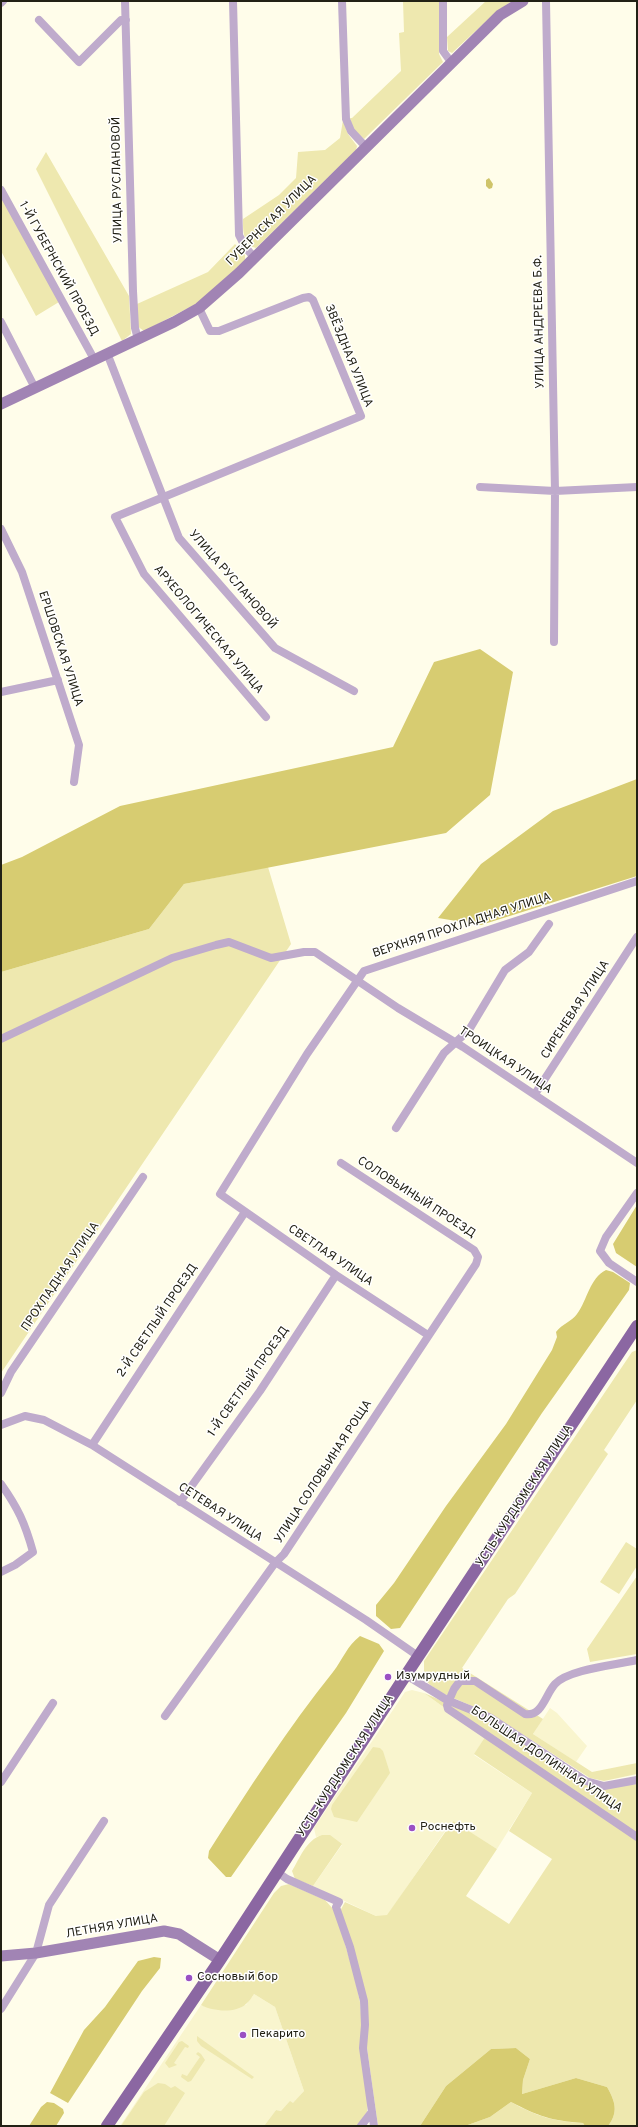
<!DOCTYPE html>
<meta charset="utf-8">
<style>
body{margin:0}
#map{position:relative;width:638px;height:2127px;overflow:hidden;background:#fffdea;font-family:Overpass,sans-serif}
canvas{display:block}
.frame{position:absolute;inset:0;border:2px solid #222115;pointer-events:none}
</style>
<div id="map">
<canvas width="638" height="2127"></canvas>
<div class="frame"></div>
</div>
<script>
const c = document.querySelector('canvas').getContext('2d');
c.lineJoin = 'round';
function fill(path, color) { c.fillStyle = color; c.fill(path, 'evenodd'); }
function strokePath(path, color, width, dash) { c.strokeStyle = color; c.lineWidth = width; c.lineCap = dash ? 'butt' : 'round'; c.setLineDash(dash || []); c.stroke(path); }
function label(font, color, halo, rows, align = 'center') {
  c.font = font + ' Overpass,sans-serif'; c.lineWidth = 3; c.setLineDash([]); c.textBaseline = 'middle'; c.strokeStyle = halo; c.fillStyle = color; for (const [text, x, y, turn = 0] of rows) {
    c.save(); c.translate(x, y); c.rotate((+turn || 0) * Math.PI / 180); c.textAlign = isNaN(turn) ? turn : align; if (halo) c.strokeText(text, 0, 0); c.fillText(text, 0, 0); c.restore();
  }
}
const built = new Path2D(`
 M412 1690 424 1693 485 1737 474 1755 532 1793 497 1849 452 1821 387 1916H376L313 1886 342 1845 322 1835 316 1837 314 1828 405 1692Z
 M550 1708 557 1713 587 1746 576 1762 533 1734Z
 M254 1994 275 2007 304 2091 293 2104 281 2111 276 2110 264 2126H120L201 2005 206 2007 246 2005Z`);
const green = new Path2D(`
 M403 1H439V54L443 62 364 139 353 129 350 118H352L401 71 399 33 404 32Z
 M486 1H512L496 12 452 53 448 51 447 37Z
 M343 120 348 134 357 146 356 150 256 248C243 245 243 231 243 219L279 195 296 178 298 152 325 150 340 138Z
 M46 152 129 296 131 334 122 341 36 169Z
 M1 196 59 302 36 316 1 251Z
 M235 244 245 255V261L196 304 144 331 137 326V304L208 272Z
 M268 867 291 944 1 1373V972L149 929 184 884Z
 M637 1350V1400L604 1450 608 1454 515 1594 508 1599 462 1668 543 1719 533 1734 592 1772 637 1763V1774L604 1781 590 1778 493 1715 444 1694 430 1685 424 1678V1661L632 1352Z
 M626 1542 637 1549V1566L619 1594 600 1582Z
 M637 1576V1654L590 1662 587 1649Z
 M424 1693 491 1722 604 1788 637 1784V2126H608C619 2112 615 2101 607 2087L576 2078 522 2094 523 2080 530 2059 516 2048 491 2049 446 2086 420 2126H378L367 2048V2002L353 1946 340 1911 345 1902 376 1916 387 1915 453 1821 497 1849 466 1896 509 1924 552 1859 509 1831 532 1793 474 1754 485 1737Z
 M373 1747 380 1748 383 1751 390 1773 357 1822 334 1817 331 1809 332 1805Z
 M322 1835H330L342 1844 313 1886 295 1879 292 1871C300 1858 306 1840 322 1835Z
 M289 1884 325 1900 334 1910 338 1920 354 1975 360 2002 368 2102 367 2112 357 2126H264L276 2110 281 2111 290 2101 293 2103 304 2091 275 2007 254 1994C252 1997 249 2002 246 2004 235 2014 212 2011 201 2005L274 1893 281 1886Z
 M197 2036 254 2077 252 2079 201 2046 197 2041Z
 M182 2041 189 2046 188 2048 185 2047 174 2063 177 2065 169 2068 165 2063 179 2042Z
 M198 2052 201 2054 205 2060 191 2081 188 2082 181 2077 182 2074 187 2076 200 2057 196 2054Z
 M158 2083 165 2084 171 2088 175 2086 185 2093 164 2126H121L144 2092Z
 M511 2102C538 2117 553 2121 583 2123L585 2126H465L490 2117Z`);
const forest = new Path2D(`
 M480 649 513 672 490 795 446 833 184 884 149 929 1 972V865L22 857 120 806 393 747 434 662Z
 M637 779V876L481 925 438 918 481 864 553 811Z
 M637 1205V1267L616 1253 613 1244Z
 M606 1270 613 1272 630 1283 629 1290 542 1413 400 1628 391 1629 376 1616V1605L394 1583 446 1506 506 1424 552 1350 557 1337 556 1332C562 1324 572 1321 577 1314 588 1299 589 1279 606 1270Z
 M360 1636 379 1644 384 1651 346 1713 231 1877H226L208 1858 209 1851C248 1790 288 1728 333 1672 343 1659 347 1646 360 1636Z
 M154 1957 161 1958 160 1968 142 1991 68 2103 50 2093 84 2030 105 2007 138 1961Z
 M516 2048 530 2059 523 2080 522 2094 576 2078 607 2087C615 2101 619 2112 608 2126H585L583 2123C552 2121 538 2116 511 2102L490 2117 465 2126H420L446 2086 491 2049Z
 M47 2102 54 2103 63 2109 64 2113 56 2126H29L41 2107Z`);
const water = new Path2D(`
 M489 178 493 184 492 188 489 189 486 186V180Z`);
const street = new Path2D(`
 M125 1 133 291 135 328 138 339
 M233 1 239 235 245 247 254 257
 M342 1 346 119 351 131 365 146
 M443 1V51L451 62
 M546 1 555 491 554 642
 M1 3 3 1
 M39 20 79 62 121 20H126
 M1 190 94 359
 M199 308 210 331H219L303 298 309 297 313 300 361 416 115 517 144 574 266 717
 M1 322 35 388
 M107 353 179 538 275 648 354 691
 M480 487 555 491 637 487
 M1 529 22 572 79 745 74 782
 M1 692 58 680
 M1 1039 172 958 216 945 229 942 271 958 304 952H315L398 1008 463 1047 637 1163
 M535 1094 637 937
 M396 1128 444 1053 469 1030 505 970 529 952 549 924
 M637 1193 606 1237 600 1251 609 1263 637 1282
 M428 1335 336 1275 220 1194 307 1054 364 971 637 881
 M1 1393 11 1372 143 1177
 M1 1425 25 1416 44 1420 92 1445 366 1620 418 1656
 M92 1445 245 1212
 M1 1484C18 1508 25 1523 33 1552L15 1565 1 1572
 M180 1502 260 1391 336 1275
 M637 1660C616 1665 569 1669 555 1684 545 1695 542 1717 525 1714L475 1681H460L454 1689 447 1705 448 1709 637 1837
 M406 1675 447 1700 491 1718 586 1781 604 1786 637 1780
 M165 1716 275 1563 284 1554 476 1264 478 1257 474 1250 341 1163
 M1 1782 53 1703
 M277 1872 287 1879 339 1902 336 1907 350 1947 364 2001 365 2025 363 2048 374 2126
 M1 2009 36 1953 49 1905 104 1821
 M361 2126 371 2113`);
const secondary = new Path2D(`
 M1 404 174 322 199 308 239 273 500 15 523 1
 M1 1956 36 1953 164 1931 179 1934 220 1960`);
const primary = new Path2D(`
 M107 2126 220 1960 398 1687 637 1326`);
const markers = [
 [388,1677,4,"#9a50c3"],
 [412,1828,4,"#9a50c3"],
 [189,1978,4,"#9a50c3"],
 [243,2035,4,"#9a50c3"]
];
const streetNames = [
 ["УЛИЦА РУСЛАНОВОЙ",118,180,-91],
 ["ГУБЕРНСКАЯ УЛИЦА",272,221,-45],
 ["1-Й ГУБЕРНСКИЙ ПРОЕЗД",58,269,61],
 ["УЛИЦА АНДРЕЕВА Б.Ф.",540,322,-91],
 ["ЗВЁЗДНАЯ УЛИЦА",348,356,68],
 ["УЛИЦА РУСЛАНОВОЙ",232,580,49],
 ["АРХЕОЛОГИЧЕСКАЯ УЛИЦА",208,630,50],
 ["ЕРШОВСКАЯ УЛИЦА",60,649,72],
 ["ВЕРХНЯЯ ПРОХЛАДНАЯ УЛИЦА",462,926,-18],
 ["СИРЕНЕВАЯ УЛИЦА",576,1010,-57],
 ["ТРОИЦКАЯ УЛИЦА",505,1061,34],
 ["СОЛОВЬИНЫЙ ПРОЕЗД",416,1198,33],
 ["СВЕТЛАЯ УЛИЦА",330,1256,34],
 ["ПРОХЛАДНАЯ УЛИЦА",61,1277,-56],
 ["2-Й СВЕТЛЫЙ ПРОЕЗД",158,1321,-56],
 ["1-Й СВЕТЛЫЙ ПРОЕЗД",249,1382,-55],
 ["УЛИЦА СОЛОВЬИНАЯ РОЩА",324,1472,-57],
 ["УСТЬ-КУРДЮМСКАЯ УЛИЦА",525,1496,-57],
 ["СЕТЕВАЯ УЛИЦА",220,1513,33],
 ["БОЛЬШАЯ ДОЛИННАЯ УЛИЦА",546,1760,34],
 ["УСТЬ-КУРДЮМСКАЯ УЛИЦА",346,1766,-57],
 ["ЛЕТНЯЯ УЛИЦА",112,1927,-10]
];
const poiNames = [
 ["Изумрудный",396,1677],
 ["Роснефть",420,1828],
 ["Сосновый бор",197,1978],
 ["Пекарито",251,2035]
];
fill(built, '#f9f5ce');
fill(green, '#eee8af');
fill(forest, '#d7cc71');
fill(water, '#cfc469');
strokePath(street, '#bfabcc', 8);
strokePath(secondary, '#a184b4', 11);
strokePath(primary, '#8b67a2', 12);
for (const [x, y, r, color] of markers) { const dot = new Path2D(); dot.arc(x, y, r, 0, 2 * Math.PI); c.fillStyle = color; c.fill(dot); strokePath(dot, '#fff', 1.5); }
label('12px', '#222115', '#fff', streetNames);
label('12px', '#222115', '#fff', poiNames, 'left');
</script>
